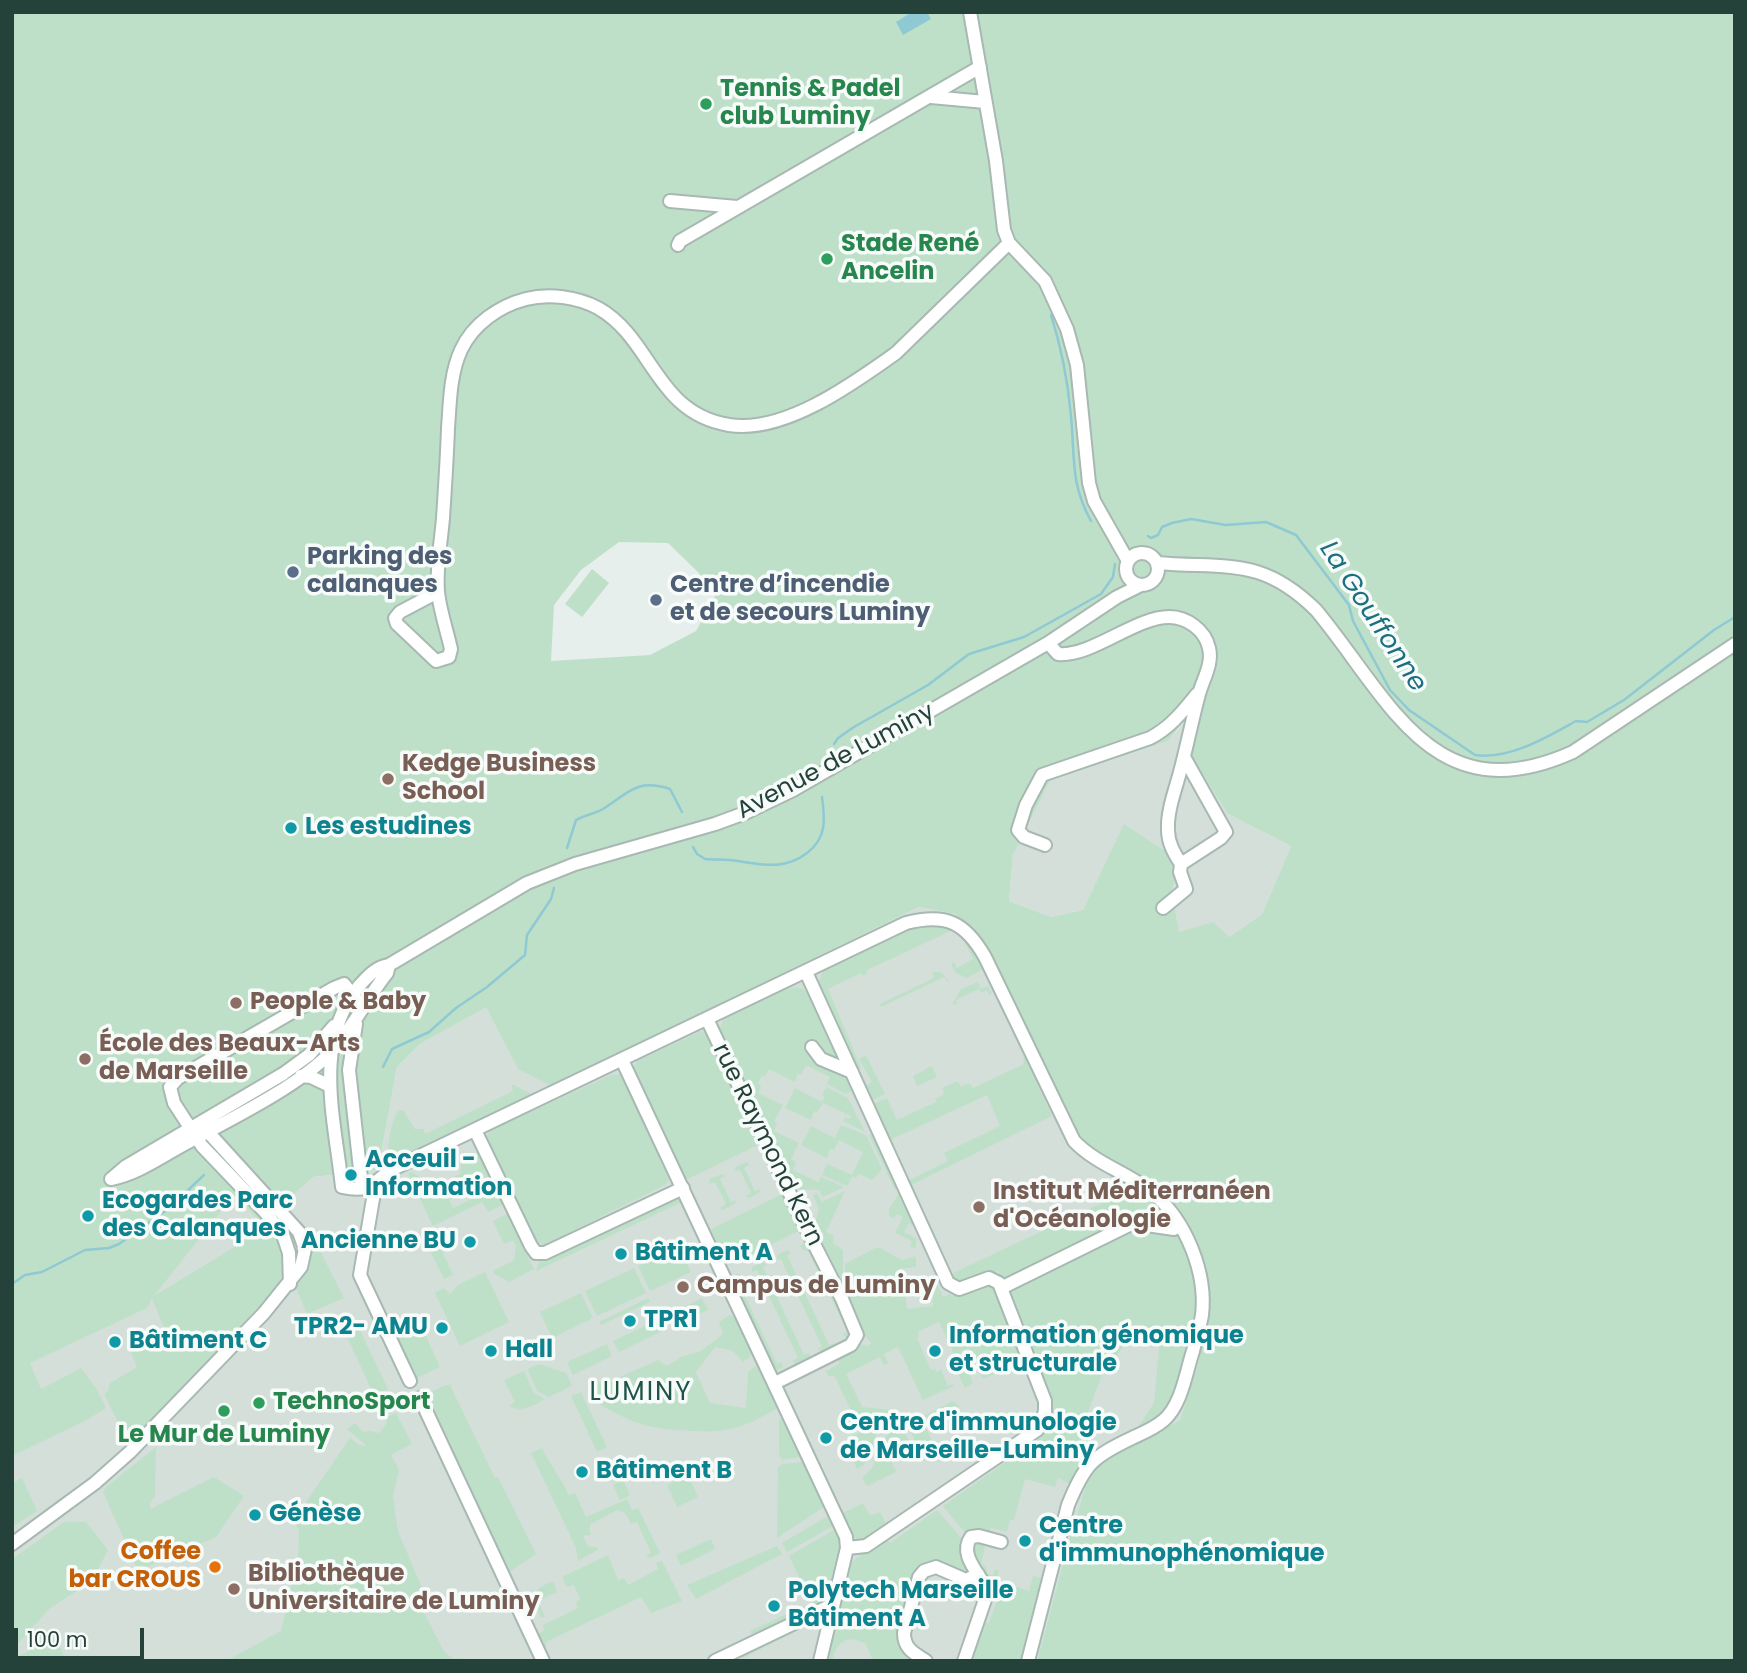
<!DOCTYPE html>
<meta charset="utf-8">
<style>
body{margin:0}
#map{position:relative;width:1747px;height:1673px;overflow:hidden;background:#e6efeb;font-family:Poppins,sans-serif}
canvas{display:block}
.frame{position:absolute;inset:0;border:14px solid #24423a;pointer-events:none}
.scale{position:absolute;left:14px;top:1628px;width:130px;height:32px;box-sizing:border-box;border:4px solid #24423a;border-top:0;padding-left:9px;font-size:21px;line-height:24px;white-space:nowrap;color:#24423a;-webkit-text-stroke:5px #f7fbf9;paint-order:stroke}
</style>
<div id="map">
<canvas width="1747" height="1673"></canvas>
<div class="frame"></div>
<div class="scale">100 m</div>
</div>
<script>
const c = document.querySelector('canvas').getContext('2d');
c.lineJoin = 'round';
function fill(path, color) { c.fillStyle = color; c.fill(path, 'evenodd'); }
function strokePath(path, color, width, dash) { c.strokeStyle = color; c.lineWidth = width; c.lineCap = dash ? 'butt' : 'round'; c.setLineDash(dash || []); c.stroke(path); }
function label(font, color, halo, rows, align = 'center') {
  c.font = font + ' Poppins,sans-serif'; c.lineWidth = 7; c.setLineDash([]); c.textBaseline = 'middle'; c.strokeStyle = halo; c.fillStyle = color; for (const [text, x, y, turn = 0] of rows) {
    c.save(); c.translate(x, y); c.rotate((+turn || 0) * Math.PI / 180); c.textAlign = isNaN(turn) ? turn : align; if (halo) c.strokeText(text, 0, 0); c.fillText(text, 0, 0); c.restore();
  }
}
const built = new Path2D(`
 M1186 720 1228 814 1291 846 1262 914 1229 937 1179 933 1172 890 1183 857 1164 850 1125 825 1083 910 1051 917 1009 901 1013 855 1050 781 1168 741Z
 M919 907 955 914 977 933 1086 1147 1134 1172 1174 1205 1191 1235 1208 1312 1198 1363 1180 1420 1105 1460 1089 1474 1068 1544 1037 1661H12V1370L152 1298 234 1194 262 1224 313 1177 378 1170 397 1067 420 1044 486 1006 518 1068 551 1086Z`);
const green = new Path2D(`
 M12 12H1735V1661H1037L1068 1544 1089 1474 1105 1460 1180 1420 1198 1363 1208 1312 1191 1235 1174 1205 1134 1172 1086 1147 1067 1116 977 933 955 914 919 907 551 1086 518 1069 486 1007 420 1044 397 1067 378 1170 313 1177 265 1221C291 1255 289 1278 260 1310L257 1308 129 1444 104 1394 108 1391 110 1383 137 1367 129 1348 165 1330 152 1299 147 1308 30 1363 41 1389 81 1368 96 1388 106 1408 87 1420 12 1456ZM619 542 668 543 699 573 715 596 696 631 650 655 551 661 554 605 581 570ZM1185 720 1192 757 1228 814 1291 846 1262 914 1229 937 1213 922 1179 932 1172 890 1183 857 1164 850 1124 824 1083 910 1051 917 1009 901 1013 855 1050 781 1168 741ZM234 1195 262 1224 246 1240 154 1296Z
 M592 569 609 583 582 617 565 604Z
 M944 924 965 937 984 969 967 978 956 973 951 965 954 962 957 968 973 959 963 939 953 930 867 970V974L863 976 861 973 828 989 861 1068 857 1070 865 1086 872 1082 859 1059 866 1055 885 1094 869 1102 818 984 823 971 902 930 917 925Z
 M932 972H941L949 981 948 982 944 977 881 1007 880 1004 934 978Z
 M978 982 981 989 988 986 992 993 989 995 987 990 982 993 979 989 956 1000 957 1003 952 1005 961 989Z
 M796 987 803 989 810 995 854 1089 846 1094 827 1084 830 1077 806 1065 801 1075 798 1073 795 1082 769 1069 765 1077 762 1076 758 1083 761 1086 758 1093 783 1105 774 1121 777 1123 774 1131 799 1143 791 1159 796 1162 793 1170 818 1182 821 1177 844 1187 823 1197 819 1190 799 1189 788 1175 720 1029 724 1017 774 993Z
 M702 1031 709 1036 760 1144 688 1179 683 1175 633 1069 637 1061Z
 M1023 1057 1025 1058 1052 1116 909 1186 907 1181 948 1161 944 1153 1000 1126 987 1095 888 1141 871 1105 887 1098 897 1120 936 1102 935 1099 944 1094 942 1088 958 1081 961 1087 969 1083 973 1088 1024 1064Z
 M932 1066 937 1077 917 1086 913 1076Z
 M613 1074 621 1075 669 1180 665 1185 544 1245 536 1241 486 1137 490 1131Z
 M511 1085H514L533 1095 396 1160 392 1158 389 1161C386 1147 391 1123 398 1111L403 1110 415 1129H423L425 1134 513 1091Z
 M826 1087 848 1098 865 1132 843 1121 845 1117 850 1119 851 1116 823 1103 817 1112 814 1111 811 1120 785 1108 795 1088 822 1102 825 1097 822 1095Z
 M841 1125 866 1135 882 1169 872 1180 859 1174 856 1178 853 1176 847 1186 822 1175 827 1164 852 1175 863 1152 839 1140 834 1150 830 1149 827 1158 801 1145 811 1126 835 1138Z
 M875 1132 899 1184 895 1190 869 1135Z
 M463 1151 471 1156 480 1155 503 1205 488 1212 482 1202 433 1226 408 1173 412 1172 434 1187 460 1174ZM461 1181 474 1198 453 1208 444 1189Z
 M747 1162 749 1165 744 1168 755 1191 760 1189 761 1191 750 1198 746 1196 751 1193 740 1170 734 1172 737 1166Z
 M722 1174 725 1176 720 1179 731 1202 736 1200 735 1204 723 1210 720 1208 726 1204 715 1182 709 1184 710 1179Z
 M1136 1187 1157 1202 1170 1216 1194 1268 1199 1304 1194 1327 1173 1400 1165 1413 1146 1425 1138 1427 1154 1403 1159 1349 1157 1330 1137 1331 1125 1343 1115 1359 1105 1366 1089 1410 1086 1423 1089 1440 1098 1448 1080 1464 1070 1484 1058 1478 1055 1487 1025 1479 1014 1520H1010L1007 1532 991 1528 989 1534 967 1535 943 1506 1043 1436 1039 1432 1051 1407 1048 1391 998 1271 958 1283 953 1278V1273Z
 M845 1191 826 1232 834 1236 833 1243 843 1250V1290L813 1227 819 1210 813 1195 817 1193 822 1202Z
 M900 1192 916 1223 912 1225 908 1224 904 1232 916 1238V1248L910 1247 912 1241 895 1233 903 1217 896 1214 894 1219 889 1216V1209Z
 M782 1194 786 1196 801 1230 730 1265 725 1263 711 1229Z
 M674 1197 682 1202 536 1271 539 1262Z
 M507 1214 534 1269 509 1282 495 1274 493 1271 514 1260 516 1246 513 1240 504 1244 493 1221Z
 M306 1228 317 1229 321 1253 344 1298 307 1314 296 1288C308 1267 314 1252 306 1228Z
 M438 1242 453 1275 444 1279 428 1247Z
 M805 1242 808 1243 845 1318 851 1337 847 1339 843 1334 847 1331 808 1251 803 1250 800 1246Z
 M679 1246 691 1272 650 1291 638 1266Z
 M875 1248H880L902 1260 916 1256V1267L899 1269 900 1275H904L907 1309 933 1306 931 1282 936 1281 943 1297 950 1294 952 1296 989 1282 993 1284 1021 1349V1358L1018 1363 983 1379 969 1348 960 1352 973 1383 965 1388 956 1369 960 1367 939 1322 918 1332 919 1337 917 1338 931 1370 935 1369 936 1372 941 1370 948 1386 953 1384 954 1386 923 1400 898 1347 884 1354 888 1363 884 1365 880 1357 846 1374 862 1407 891 1410 878 1431 864 1465 857 1469 844 1441 861 1432 834 1375 829 1377 826 1371 839 1364V1356L855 1349 859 1344 868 1346 871 1343 862 1332 845 1294V1264Z
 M788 1250 791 1253 787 1255 829 1345 835 1343V1346L823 1353 818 1349 822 1347 781 1259 777 1260V1255Z
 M763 1262 767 1265 763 1267 804 1355 809 1353 810 1357 809 1361 798 1366 792 1361 798 1358 757 1270 752 1272V1267Z
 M634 1268 646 1293 597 1316 585 1291Z
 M485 1272 509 1322 460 1346 435 1293 444 1288 450 1294 458 1285Z
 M736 1274H740L742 1278 738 1281 777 1364 782 1362 783 1368 776 1370 733 1281Z
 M581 1293 593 1318 552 1338 540 1312Z
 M648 1298 650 1302 601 1325 599 1322Z
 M702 1298 708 1310 673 1326 668 1315Z
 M730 1315 738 1319 752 1350 750 1357 743 1362 733 1351 715 1347 696 1372 710 1403 746 1408 748 1372 755 1366 763 1370 780 1406C742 1431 722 1434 677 1430 664 1429 648 1427 635 1422 621 1417 608 1409 596 1402L591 1387 593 1380 604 1384 658 1360 667 1366 681 1357 701 1351 723 1334 719 1322Z
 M354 1318 388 1389 374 1395 341 1324Z
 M659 1319 664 1330 619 1352 613 1341Z
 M398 1323 422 1327 440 1367 413 1380 389 1327Z
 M607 1344 612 1356 573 1375 567 1362Z
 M539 1364 566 1373 572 1386 549 1397 537 1391 527 1369Z
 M524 1371 534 1393 545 1399C533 1406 522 1413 509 1406L515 1402 504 1380Z
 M446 1385H450L495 1478 498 1477 536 1554 508 1573 425 1395Z
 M581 1392 607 1447 597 1452 571 1396Z
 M953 1401 959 1406V1413C947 1420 938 1420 925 1426L938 1455 924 1461 910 1430V1423Z
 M396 1413 412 1444 391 1455 399 1470 393 1497 398 1531 424 1593 411 1605 419 1603 445 1653 454 1659 462 1658 464 1661H226L281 1631 298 1557 299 1530 293 1521 350 1438 359 1445 367 1446 347 1429 355 1423 363 1432 370 1431 379 1433 387 1423 385 1418Z
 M787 1418 805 1456 782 1460 779 1454V1419Z
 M901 1426 910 1443 888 1454 896 1472 867 1486 862 1478C884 1463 871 1439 901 1426Z
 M156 1447 155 1496 150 1503V1509L214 1477 244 1496 216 1537 147 1567 146 1580 138 1571 103 1492 106 1487Z
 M542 1448C551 1466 560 1477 569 1495L575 1493 586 1517 627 1499 632 1510 638 1508 660 1553 651 1558 646 1556 651 1553 637 1522 631 1524 626 1514 617 1510 591 1524 589 1529 591 1535 583 1536 588 1546 596 1547 598 1550 578 1561 576 1548 531 1453Z
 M805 1462 827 1505 777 1538 778 1467 782 1464Z
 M688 1475 698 1497 677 1507 667 1485Z
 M22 1478 37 1511 12 1527V1483Z
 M623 1480 630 1495 620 1500 613 1485Z
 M863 1503 870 1516 880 1512 887 1526 861 1541 851 1535 843 1513Z
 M937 1510 964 1541 961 1556 971 1571H957L929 1562 919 1567 899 1633 909 1661H873L866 1644C846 1634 837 1641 832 1661H826L848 1568 855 1559 886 1538 890 1543Z
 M831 1514 836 1522 833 1526 787 1552 782 1543Z
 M64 1522H86L108 1550 92 1581 49 1609 12 1650V1559Z
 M839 1530 841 1548 829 1599 814 1608 789 1556 832 1531Z
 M711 1539 715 1549 681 1566 676 1555Z
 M974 1541 986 1542 981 1565 986 1567 988 1574 993 1575 995 1569 999 1570 997 1580 1029 1591 1033 1576 1043 1578 1023 1661H970L982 1621 989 1623 999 1594 992 1591 972 1555Z
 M777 1546 782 1554 696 1599 687 1585Z
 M608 1555 618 1580 624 1578 628 1585 658 1569 656 1563 662 1561 682 1601 651 1613 641 1597 546 1642V1648L542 1650 535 1635 544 1631 543 1625 578 1608 576 1602 580 1599 574 1585 567 1587 562 1577Z
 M553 1581 557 1592 538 1601 545 1617 541 1618C532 1597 529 1591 553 1581Z
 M808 1604 810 1610 753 1637 750 1631Z
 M815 1619 818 1625 813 1628 810 1624 743 1658 742 1655Z
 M56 1638 66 1661H12V1659Z`);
const water = new Path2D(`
 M912 12H927L931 19 903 35 896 22Z`);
const stream = new Path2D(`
 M1051 315C1061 346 1068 383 1071 416 1075 457 1070 483 1091 521
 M1148 536 1151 538 1158 535 1162 527 1172 523 1191 519 1226 525 1266 522 1296 535 1349 605 1353 621 1390 690 1409 710 1475 755C1509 760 1547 737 1576 721L1587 722 1624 700 1714 630 1735 617
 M834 744 838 738 854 727 928 685 969 654 1024 637 1101 594 1113 577 1115 564
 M693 847 697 854 705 859C716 860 727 859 738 861 764 865 785 870 807 853 827 838 825 819 822 797
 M567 848 576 820C585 815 594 814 603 809 628 793 637 778 670 789L682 812
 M383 1067 392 1049 429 1032 456 1008 487 987 525 955 527 935 551 899 554 888
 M12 1284 25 1275 42 1272 85 1250 109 1248 119 1244 168 1209 204 1175`);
const minor = new Path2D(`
 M970 12 996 161 1004 230 1009 243 1045 281 1067 329 1077 365 1089 483 1094 501 1128 561
 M931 97 985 102
 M670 201 737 207
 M678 245 680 241 980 67
 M1126 569a16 16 0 1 1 32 0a16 16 0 1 1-32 0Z
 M1157 563C1227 569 1261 556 1316 610 1390 699 1433 815 1573 752L1735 644
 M438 592 400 612 395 618 397 624 436 661 449 657 451 649C447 631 440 611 438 592 436 568 441 542 443 518 445 488 447 458 448 428 450 402 450 374 461 350 473 324 499 306 526 299 549 293 577 297 598 308 653 339 655 413 729 425 784 434 854 383 896 353L1009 243
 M1048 643 1058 654C1092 657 1135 617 1169 617 1187 617 1205 630 1209 648 1213 664 1203 679 1199 694 1192 720 1187 746 1180 772 1175 791 1167 811 1168 830 1168 843 1174 853 1181 864
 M1045 845 1024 837 1018 830 1026 805 1042 775 1150 738C1171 727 1183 711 1197 694
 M1163 908 1186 889 1180 872 1181 864 1221 838 1226 832 1184 757
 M806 972 948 1283 959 1289 989 1278 999 1283 1045 1401V1412L1037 1430 866 1546 847 1548
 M707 1019 809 1234 842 1299 857 1335 851 1345 775 1383
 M356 1024 349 1070 362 1187
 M812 1047 821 1059 852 1072
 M622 1060 846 1537 847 1548 820 1661
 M301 1076 311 1077 330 1086
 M475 1130 531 1246 536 1253H545L683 1188
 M111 1179C137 1174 159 1158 183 1145 227 1121 298 1087 331 1052 353 1028 367 998 387 973L389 965
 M111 1179 125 1167 283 1074 309 1055 334 1026
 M374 1193 360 1275 410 1381
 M290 1284 289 1253 283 1235 266 1213 202 1146 174 1103 170 1087 178 1078 334 988 344 984 362 1007
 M1001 1288 1133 1223 1174 1229 1180 1226
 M420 1398 543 1661
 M12 1544 95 1483 130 1452 264 1313 301 1267 305 1249 299 1232 208 1132 191 1128
 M715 1661 832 1605
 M926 1661C914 1653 904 1649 904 1633L919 1577 924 1571 936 1567 966 1580 978 1574
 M964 1661 988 1591C980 1574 958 1555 971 1537L979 1536 1001 1542
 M1028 1661 1068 1505C1085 1464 1092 1457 1132 1438 1143 1433 1155 1428 1164 1420 1182 1404 1186 1372 1193 1351 1196 1339 1200 1327 1202 1315 1207 1273 1186 1221 1154 1194 1129 1173 1097 1165 1074 1141L985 957C965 922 946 913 906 923L397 1167C372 1180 375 1194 342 1187 335 1120 312 1043 359 986 368 976 376 967 389 965L527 883 575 864 715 824 745 813 793 790 1048 643 1117 597 1141 585`);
const markers = [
 [706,104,7,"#2e9e5b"],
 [827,259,7,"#2e9e5b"],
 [293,572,7,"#5c6f8a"],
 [656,600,7,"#5c6f8a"],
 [388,779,7,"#8d6e63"],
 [291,828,7,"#0f9aa8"],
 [236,1003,7,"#8d6e63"],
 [85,1059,7,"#8d6e63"],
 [351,1175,7,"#0f9aa8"],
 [979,1207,7,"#8d6e63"],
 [88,1216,7,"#0f9aa8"],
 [470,1242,7,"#0f9aa8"],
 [621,1254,7,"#0f9aa8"],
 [683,1287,7,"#8d6e63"],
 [630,1321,7,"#0f9aa8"],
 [442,1328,7,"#0f9aa8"],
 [115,1342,7,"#0f9aa8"],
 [491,1351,7,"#0f9aa8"],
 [935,1351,7,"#0f9aa8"],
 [259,1403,7,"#2e9e5b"],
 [224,1411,7,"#2e9e5b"],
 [826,1438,7,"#0f9aa8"],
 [582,1472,7,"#0f9aa8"],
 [255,1515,7,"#0f9aa8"],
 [1025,1541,7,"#0f9aa8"],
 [215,1567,7,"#e8710a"],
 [234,1589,7,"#8d6e63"],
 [774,1606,7,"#0f9aa8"]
];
const leisureNames = [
 ["Tennis & Padel",720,90],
 ["club Luminy",720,118],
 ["Stade René",841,245],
 ["Ancelin",841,273],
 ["TechnoSport",273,1403],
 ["Le Mur de Luminy",224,1436,"center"]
];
const serviceNames = [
 ["Parking des",307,558],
 ["calanques",307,586],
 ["Centre d’incendie",670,586],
 ["et de secours Luminy",670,614]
];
const streetNames = [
 ["Avenue de Luminy",836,762,-28],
 ["rue Raymond Kern",767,1145,64]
];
const educationNames = [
 ["Kedge Business",402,765],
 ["School",402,793],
 ["People & Baby",250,1003],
 ["École des Beaux-Arts",99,1045],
 ["de Marseille",99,1073],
 ["Institut Méditerranéen",993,1193],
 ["d'Océanologie",993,1221],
 ["Campus de Luminy",697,1287],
 ["Bibliothèque",248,1575],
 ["Universitaire de Luminy",248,1603]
];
const cultureNames = [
 ["Les estudines",305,828],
 ["Acceuil -",365,1161],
 ["Information",365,1189],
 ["Ecogardes Parc",102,1202],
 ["des Calanques",102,1230],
 ["Ancienne BU",456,1242,"right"],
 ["Bâtiment A",635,1254],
 ["TPR1",644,1321],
 ["TPR2- AMU",428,1328,"right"],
 ["Information génomique",949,1337],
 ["et structurale",949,1365],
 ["Bâtiment C",129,1342],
 ["Hall",505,1351],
 ["Centre d'immunologie",840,1424],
 ["de Marseille-Luminy",840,1452],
 ["Bâtiment B",596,1472],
 ["Génèse",269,1515],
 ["Centre",1039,1527],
 ["d'immunophénomique",1039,1555],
 ["Polytech Marseille",788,1592],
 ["Bâtiment A",788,1620]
];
const foodNames = [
 ["Coffee",201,1553],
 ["bar CROUS",201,1581]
];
const waterNames = [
 ["La Gouffonne",1372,617,57]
];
const neighbourhoodNames = [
 ["LUMINY",641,1393]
];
fill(built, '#d4dfda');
fill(green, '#bfe0c8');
fill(water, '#8ec9d4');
strokePath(stream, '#8ec9d4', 2.5);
strokePath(minor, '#a8b8b2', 16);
strokePath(minor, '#fff', 12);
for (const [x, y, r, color] of markers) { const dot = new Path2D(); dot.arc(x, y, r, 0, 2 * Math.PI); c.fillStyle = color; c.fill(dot); strokePath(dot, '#f7fbf9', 2.5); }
label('bold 24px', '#27864d', '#f7fbf9', leisureNames, 'left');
label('bold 24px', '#4e5e75', '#f7fbf9', serviceNames, 'left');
label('24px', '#24423a', '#f7fbf9', streetNames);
label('bold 24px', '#785e54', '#f7fbf9', educationNames, 'left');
label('bold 24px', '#0d838f', '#f7fbf9', cultureNames, 'left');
label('bold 24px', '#c56008', '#f7fbf9', foodNames, 'right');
label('italic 26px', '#1c6f80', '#f7fbf9', waterNames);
c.letterSpacing = '2px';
label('26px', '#1f5548', '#f7fbf9', neighbourhoodNames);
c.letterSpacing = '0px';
</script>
